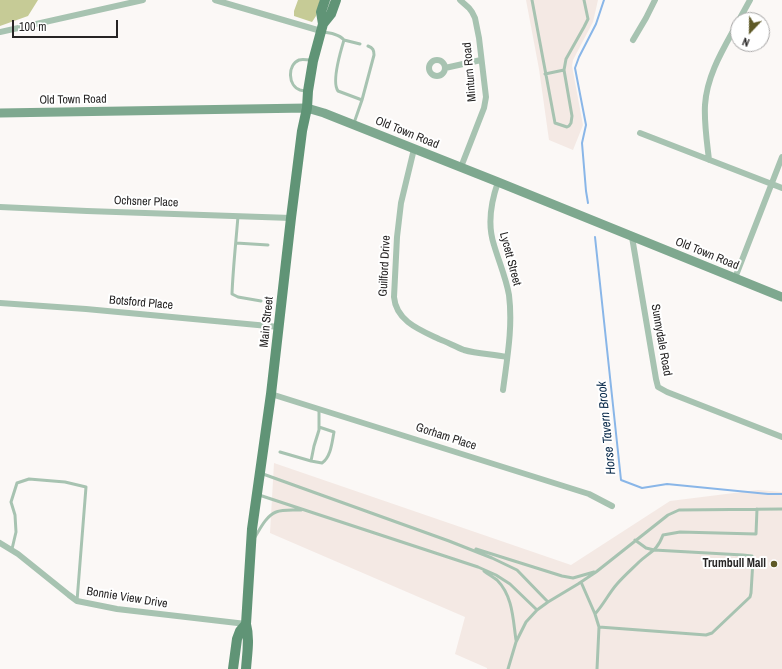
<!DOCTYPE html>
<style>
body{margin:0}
#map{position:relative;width:782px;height:669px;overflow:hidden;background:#fbf8f6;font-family:"Archivo Narrow",sans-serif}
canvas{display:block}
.north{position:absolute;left:730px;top:12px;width:40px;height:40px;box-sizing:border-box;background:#fff;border:1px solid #a8a7a7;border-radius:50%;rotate:202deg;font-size:11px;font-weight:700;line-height:16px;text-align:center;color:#262424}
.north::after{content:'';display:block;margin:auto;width:14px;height:18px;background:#5e5926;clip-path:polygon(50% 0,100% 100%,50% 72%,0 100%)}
.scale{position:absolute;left:12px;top:20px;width:106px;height:18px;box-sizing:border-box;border:2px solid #262424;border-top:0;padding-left:5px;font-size:12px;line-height:14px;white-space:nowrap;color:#262424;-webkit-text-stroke:3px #fff;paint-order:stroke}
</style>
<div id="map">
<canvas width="782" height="669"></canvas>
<div class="north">N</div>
<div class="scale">100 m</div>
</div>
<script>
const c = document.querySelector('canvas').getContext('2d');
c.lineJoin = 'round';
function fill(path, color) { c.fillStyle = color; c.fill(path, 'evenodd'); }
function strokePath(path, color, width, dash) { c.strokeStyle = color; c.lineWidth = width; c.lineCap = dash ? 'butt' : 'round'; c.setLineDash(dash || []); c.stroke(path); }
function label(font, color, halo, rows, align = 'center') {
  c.font = font + ' "Archivo Narrow",sans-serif'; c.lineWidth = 4; c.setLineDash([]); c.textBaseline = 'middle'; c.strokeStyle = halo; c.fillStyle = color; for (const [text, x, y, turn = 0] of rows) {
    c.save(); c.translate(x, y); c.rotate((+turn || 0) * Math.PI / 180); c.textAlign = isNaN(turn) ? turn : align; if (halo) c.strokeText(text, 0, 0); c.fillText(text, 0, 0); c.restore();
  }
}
const built = new Path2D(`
 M526 0H598L593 22 573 60 572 66 583 125 573 150 549 140 539 69Z
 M274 463 571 565 670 501 758 490 782 492V669H487V668L455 654 465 617 270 533Z`);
const green = new Path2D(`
 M0 0H38L28 16 0 26Z
 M298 0H320L316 16 312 22 294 16V11Z`);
const stream = new Path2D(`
 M588 203 586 191 582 143 586 125 575 68 579 57 596 24 604 0
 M595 237 621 480 642 488 667 484 768 494H782`);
const service = new Path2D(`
 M532 0 555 123 567 127 569 126 571 123 572 116 564 70 566 59 584 27 588 19 584 0
 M322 32C330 33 339 34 344 40 341 50 331 82 338 91L362 100 354 123
 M344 40 360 44
 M545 74 564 70
 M306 91C305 91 300 90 300 90 288 86 287 65 299 60 302 59 307 60 312 60
 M362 100 374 55C374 50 373 48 368 46
 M238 216C236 242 233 268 232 294L238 297 261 301
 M236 243 268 245
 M280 452 311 461 322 463C331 457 332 442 334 432L319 427
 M311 461 314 446 319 430V409
 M263 474 449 541 492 558 517 570 548 602
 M259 495 478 567 496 575 510 584 537 610
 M255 537C260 529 266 516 276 512 283 509 293 510 301 510
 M12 549 16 532 15 515 11 502 17 483 29 479 65 482 86 487 77 601
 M476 549 562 576 573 578 594 572
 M484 571C488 574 493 577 497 580 513 596 513 620 516 640
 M581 582 595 614 599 627 597 669
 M595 614C604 604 609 593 617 584 624 576 632 569 639 562 651 551 657 551 663 535L680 532 756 534 757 509
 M599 627 706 635 712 633 750 597 751 593 753 560 752 556 743 555 654 550 646 548 635 540
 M508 669 516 642 526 622 537 610 548 602 578 584 596 572 668 515 679 510 782 509`);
const minor = new Path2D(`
 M215 0 321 31
 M460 0 469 8 472 12 475 18 479 38 486 97 484 108 461 167
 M739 20 750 0
 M0 32 143 0
 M633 40 646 18 655 0
 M429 68a8 8 0 1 1 16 0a8 8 0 1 1-16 0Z
 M445 68 481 60
 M640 133 782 188
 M414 149 401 203 397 237 394 297C396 321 420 330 439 339 447 342 456 347 464 350 478 354 493 354 507 357
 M709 160C707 142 704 123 705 105 707 74 724 48 738 22
 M498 182C491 202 487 224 494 245 499 262 506 278 509 295 513 327 507 359 503 390
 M0 207 87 211 291 218
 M632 237 656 379 658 387 667 392 782 437
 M735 278 782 157
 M0 303 86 309 279 327
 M271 394 589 494 612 506
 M0 543 18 554 69 595 77 601 117 609 246 624`);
const secondary = new Path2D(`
 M0 113 307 108 324 113 498 182 782 297`);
const primary = new Path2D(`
 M323 24 321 12 325 0
 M233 669 237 639 240 631 246 624
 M246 669C247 654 250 639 246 624L252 529 271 394 291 218 302 131 307 108 308 91 313 61 323 24 331 14 336 0`);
const markers = [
 [774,564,4,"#5e5926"]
];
const streetNames = [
 ["Minturn Road",470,72,-95],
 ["Old Town Road",73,100,-1],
 ["Old Town Road",407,133,22],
 ["Ochsner Place",146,202,2],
 ["Old Town Road",707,254,22],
 ["Lycett Street",510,259,75],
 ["Guilford Drive",385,266,-87],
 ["Botsford Place",141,303,5],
 ["Main Street",267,322,-84],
 ["Sunnydale Road",661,340,80],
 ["Gorham Place",446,437,18],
 ["Bonnie View Drive",127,598,9]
];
const poiNames = [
 ["Trumbull Mall",766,564]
];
const waterNames = [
 ["Horse Tavern Brook",607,428,-96]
];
fill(built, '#f4e9e4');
fill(green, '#c6cb96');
strokePath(stream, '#89b6e8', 2);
strokePath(service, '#a7c3b1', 3);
strokePath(minor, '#a7c3b1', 6);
strokePath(secondary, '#7ea88f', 9);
strokePath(primary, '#609476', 10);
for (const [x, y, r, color] of markers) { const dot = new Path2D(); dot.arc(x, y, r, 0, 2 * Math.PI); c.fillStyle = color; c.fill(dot); strokePath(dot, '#fff', 1.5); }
label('12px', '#262424', '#fff', streetNames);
label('bold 12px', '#262424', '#fff', poiNames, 'right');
label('italic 13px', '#0a2b4b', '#fff', waterNames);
</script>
